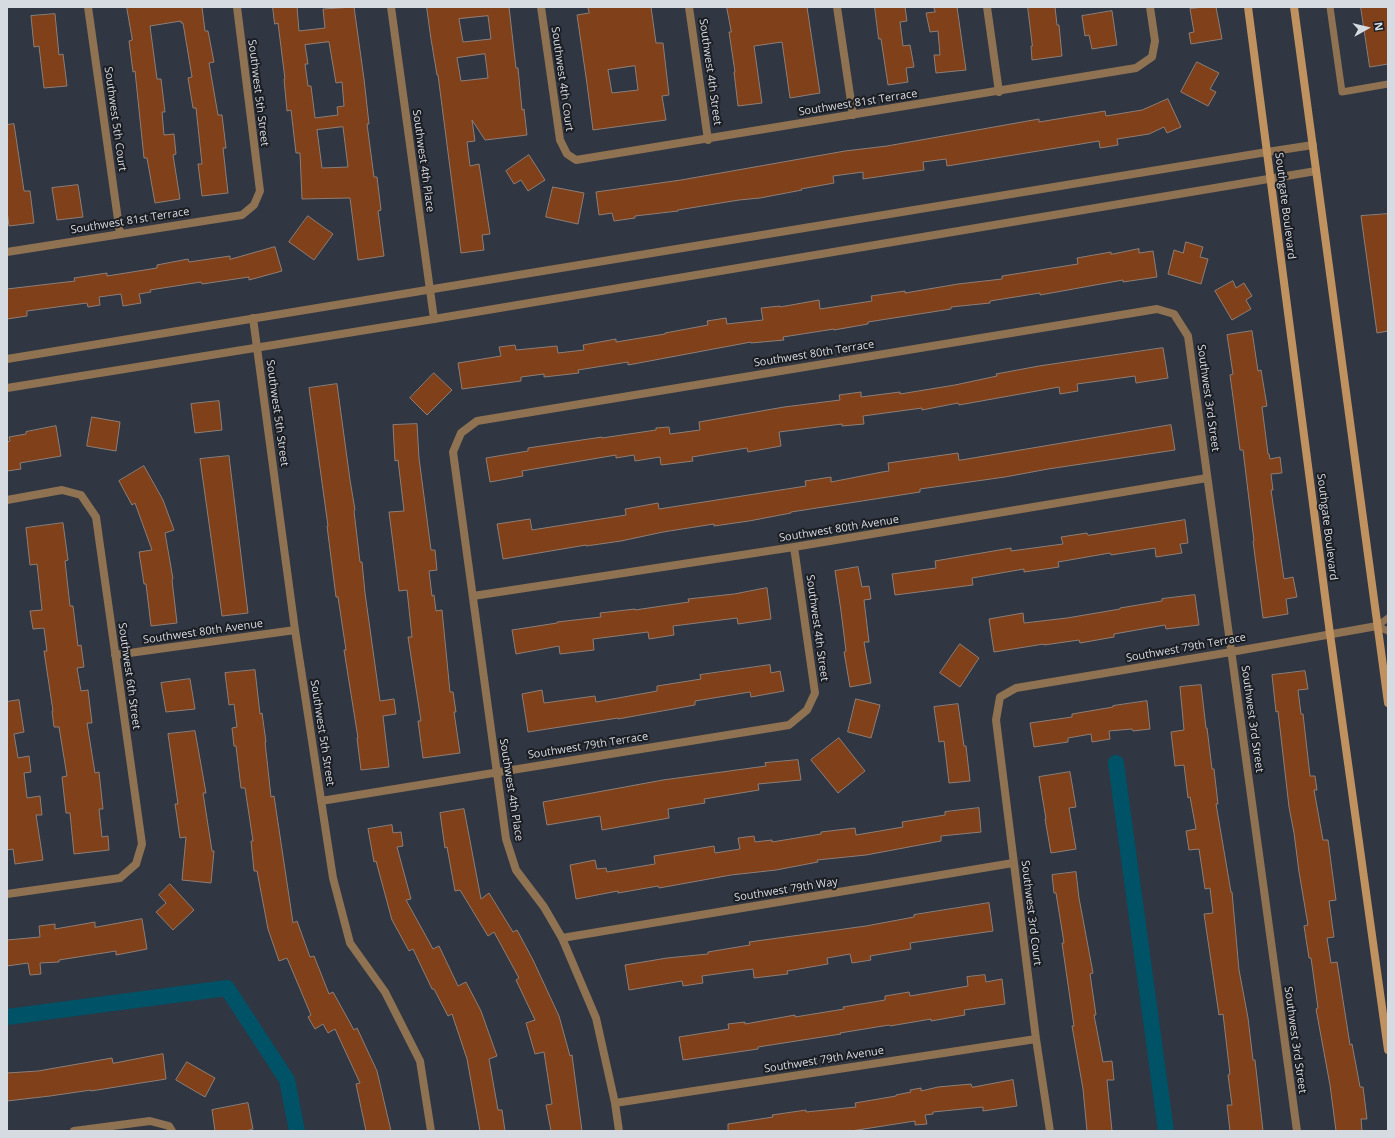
<!DOCTYPE html>
<style>
body{margin:0}
#map{position:relative;width:1395px;height:1138px;overflow:hidden;background:#303642;font-family:"Open Sans",sans-serif}
canvas{display:block}
.frame{position:absolute;inset:0;border:8px solid #d6dae1;pointer-events:none}
.north{position:absolute;left:1347px;top:8px;width:40px;height:40px;-webkit-text-stroke:3px #1b1e23;paint-order:stroke;rotate:82deg;font-size:11px;font-weight:700;line-height:16px;text-align:center;color:#d6dae1}
.north::after{content:'';display:block;margin:auto;width:14px;height:18px;background:#d6dae1;clip-path:polygon(50% 0,100% 100%,50% 72%,0 100%)}
</style>
<div id="map">
<canvas width="1395" height="1138"></canvas>
<div class="frame"></div>
<div class="north">N</div>
</div>
<script>
const c = document.querySelector('canvas').getContext('2d');
c.lineJoin = 'round';
function strokePath(path, color, width, dash) { c.strokeStyle = color; c.lineWidth = width; c.lineCap = dash ? 'butt' : 'round'; c.setLineDash(dash || []); c.stroke(path); }
function fill(path, color) { c.fillStyle = color; c.fill(path, 'evenodd'); }
function label(font, color, halo, rows, align = 'center') {
  c.font = font + ' "Open Sans",sans-serif'; c.lineWidth = 4; c.setLineDash([]); c.textBaseline = 'middle'; c.strokeStyle = halo; c.fillStyle = color; for (const [text, x, y, turn = 0] of rows) {
    c.save(); c.translate(x, y); c.rotate((+turn || 0) * Math.PI / 180); c.textAlign = isNaN(turn) ? turn : align; if (halo) c.strokeText(text, 0, 0); c.fillText(text, 0, 0); c.restore();
  }
}
const canal = new Path2D(`
 M1116 763 1166 1131
 M7 1017 227 988 287 1080 297 1131`);
const building = new Path2D(`
 M127 7H202L205 31H208L214 62 209 63 218 115H222L226 148H223L228 193 202 196 198 164H202L196 108H193L188 78 192 77 183 23H181V21L150 26 157 79H161L165 112H162L164 135 174 134 176 154 173 155 180 199 155 203 147 158H144L135 71 133 72 129 41 132 40Z
 M273 7H297L299 31 325 28 323 9 354 7 364 79 369 124H367L374 177H377L381 210 378 211 384 256 358 260 350 198 302 199 300 153H296L291 110 287 111 284 79H285L278 23 275 24ZM329 42 336 83 342 82 344 106 337 107 338 115 315 118 311 86H308L305 64H308L305 45ZM343 127 348 167 322 168 317 130Z
 M427 7H509L516 68H518L522 110 524 109 527 135 485 140 472 120 475 141 467 142 470 166 479 164 490 234 482 235 484 250 461 253 438 75H437L431 39ZM488 16 491 39 463 42 459 19ZM485 54 488 78 461 81 457 58Z
 M588 7H651L656 43H663L669 95 662 96 666 120 593 130 587 84 577 15 589 13ZM635 66 638 90 612 93 608 70Z
 M727 7H807L820 93 790 98 782 42 754 46 762 103 738 106 734 72H735L729 32H731Z
 M875 7H905L907 21 900 22 903 46 910 45 914 67 906 68 908 82 888 85 881 39H879Z
 M934 7H957L966 70 936 73 934 55H940L938 31 930 32 926 13 935 12Z
 M1028 7H1055L1057 25H1059L1062 56 1032 60 1031 46H1032Z
 M1205 7H1216L1222 39 1191 44 1189 33 1194 32 1190 9Z
 M1361 7H1388V64L1370 67Z
 M1112 11 1117 45 1092 49 1089 35 1085 36 1082 16Z
 M55 14 59 55 63 54 67 86 44 88 39 46 34 47 31 16Z
 M1197 62 1219 73 1210 89 1216 92 1208 106 1181 92Z
 M1168 99 1181 127 1167 133 1164 127 1149 134 1117 139 1118 145 1100 148 1099 141 947 166 946 159 923 162 924 170 863 179V172L833 176 834 183 801 189 802 190 760 198 739 200 678 210V211L635 216V218L614 221 612 213 599 215 596 192 681 180 845 151 887 146 1039 119V122L1105 111 1106 116 1142 110Z
 M14 124 24 191H30L34 223 9 226 7 211V125Z
 M529 155 545 180 528 191 521 180 514 184 506 171Z
 M78 185 83 217 57 220 52 188Z
 M553 187 584 193 578 224 546 217Z
 M1388 214V331L1377 333 1361 216Z
 M308 216 333 234 314 260 289 242Z
 M1186 242 1203 247 1200 257 1208 259 1201 284 1168 274 1174 250 1183 253Z
 M275 247 282 271 249 280V277L202 284 201 282 150 290 151 292 139 294 141 303 123 306 121 294 99 297 100 305 88 307 87 303 27 311V316L7 319V289L75 281 74 278 107 273V276L157 268V265L188 259 189 262 230 256V259Z
 M1139 249V253L1153 251 1157 277 1123 282V280L1040 295V293L990 301V303L951 307V309L868 322V324L834 330V329L783 337 784 340 751 343V342L628 365V362L578 370 579 373 544 377V374L521 377V381L462 389 458 363 501 356 499 347 515 345 516 350 557 346 558 353 584 350 583 345 616 339V342L665 334V333L708 325 707 321 726 318 727 324 763 320 761 308 780 306V307L819 300 820 309 872 301 871 296 905 291V293L958 284 1002 279V276L1078 264 1077 258 1111 252V254Z
 M1233 281 1236 288 1244 283 1252 296 1246 300 1251 309 1232 320 1215 291Z
 M1252 331 1258 371 1261 370 1267 406 1262 407 1268 454H1269L1270 459 1280 457 1282 473 1271 474 1273 490H1271L1284 579 1293 577 1297 597 1286 599 1288 614 1263 618 1253 541H1254L1243 450H1240L1230 375 1233 374 1227 335Z
 M1163 348 1168 378 1136 383 1135 376 1077 384 1078 391 1060 394 1059 387 959 405 958 403 922 410V408L863 416 864 424 842 426V424L779 432 781 446 748 452 747 448 692 457 693 461 661 465 660 457 635 461 634 455 616 458V455L522 471 523 476 490 482 486 458 528 451V448L602 437V438L656 430V428L669 427 670 434 700 430 699 422 784 407 840 400 839 395 861 392V397L900 392V394L955 385 997 376 996 374 1039 366Z
 M434 373 452 390 427 415 410 398Z
 M337 384 350 480 355 510 354 511 360 562H362L365 593 380 701 394 699 396 714 383 716 389 767 361 770 357 738H358L344 650H346L338 597H336L327 526H328L309 388Z
 M219 401 222 430 195 433 191 404Z
 M92 417 120 422 116 451 87 446Z
 M417 424 419 458 431 550H435L437 570 429 571 432 596 434 595 436 611 442 610 450 692H453L456 712H454L460 753 423 758 418 721H421L408 637H412L407 590 399 591 389 512 404 511 398 460 395 461 393 425Z
 M1171 425 1175 450 1048 469 1005 477 920 489V492L791 512V513L749 521 714 526V524L663 532 621 541 586 546V545L503 559 497 524 530 519 532 530 626 515 625 509 658 503 659 509 806 486 805 481 831 477V482L882 472 889 471 888 463 958 453 959 460Z
 M56 426 61 456 20 463 21 469 7 471V442L10 441 9 437 26 434V432Z
 M229 456 248 613 222 616 200 459Z
 M144 466 163 500 174 530 165 533 173 579 172 580 177 623 151 626 146 584H144L139 552 152 550 135 503 132 505 119 481Z
 M1185 520 1188 543 1180 544 1182 553 1156 557 1155 548 1111 555 1110 553 1058 562 1059 567 1024 572V569L972 578 973 585 895 595 892 574 936 568 935 561 1011 548V551L1063 544 1061 537 1087 533 1088 535Z
 M63 523 68 560 65 561 70 606H73L78 646 81 645 84 667 77 668 81 691 88 690 92 723H87L95 773 99 772 103 809H99L102 837 108 836 109 850 74 854 70 813H66L62 777 67 776 59 727H54L52 711H53L44 651H47L44 628 33 629 30 611 42 610 37 564 30 565 26 528Z
 M858 567 862 587 869 586 871 599 864 600 869 642H864L871 683 850 687 844 652 846 651 841 611 835 571Z
 M767 588 771 619 738 624 737 618 673 626 674 635 649 639 648 632 593 639 594 650 560 654 559 646 516 654 512 630 557 623V622L601 617 600 613 635 609V610L689 602 688 599 734 594Z
 M1195 595 1199 625 1166 629 1165 625 1114 634V637L1080 643 1079 640 1044 645V644L994 652 989 619 1023 613 1024 623 1067 618 1120 609V608L1162 601V599Z
 M960 644 979 658 960 687 940 673Z
 M770 665 771 673 780 671 784 691 751 697 750 692 695 701V705L618 719V718L528 732 522 694 542 690 544 703 595 696 596 702 657 691V686L701 679 700 675Z
 M255 670 260 714 262 713 266 742H265L271 797 274 796 293 923 297 921 310 957 314 956 329 994 333 992 354 1030 357 1028 377 1071 391 1131H366L356 1084 360 1083 335 1029 328 1033 323 1024 315 1029 308 1017 311 1015 287 958 279 961 268 929 257 871H254L251 841H253L245 788H241L236 746H234L232 728 237 727 234 704 229 705 225 673Z
 M1305 671 1308 689 1298 690 1301 714H1303L1310 776H1315L1317 790H1314L1323 840H1328L1336 900 1329 901 1334 937 1327 938 1331 963 1337 962 1350 1045 1352 1044 1360 1087H1363L1367 1119H1361L1362 1131H1336L1330 1085 1316 1009 1318 1008 1311 958H1309L1304 926 1308 925 1299 872 1294 833 1289 807 1278 711 1276 712 1272 675Z
 M190 679 195 709 166 712 161 683Z
 M1201 685 1206 728H1207L1212 769H1214L1218 804H1216L1231 892H1232L1239 970 1248 1018 1253 1060H1255L1263 1131H1230L1227 1105H1232L1228 1075 1230 1074 1223 1014 1219 1015 1204 914 1213 913 1210 888 1205 889 1199 849 1189 850 1186 831 1196 829 1190 797 1188 798 1184 765 1175 766 1171 732 1184 730 1180 687Z
 M856 699 880 705 871 738 848 732Z
 M19 700 24 732 14 734 18 758 29 756 31 772 24 773 27 798 40 796 42 815H36L43 860 15 864 13 849 7 850V702Z
 M1147 701 1150 729 1133 731 1132 729 1109 731 1110 739 1092 742 1091 734 1068 738V742L1034 747 1030 723 1072 717V714L1113 707V706Z
 M958 704 964 746H966L970 781 949 783 944 741 939 742 934 707Z
 M195 731 206 793H203L212 851H214L211 883 182 880 186 837 180 838 175 804H178L168 734Z
 M839 738 865 771 838 793 811 760Z
 M798 760 801 780 758 784 759 790 704 799 705 803 668 809 669 818 602 830 600 816 547 825 543 802 663 780 766 766 765 763Z
 M1070 772 1076 807 1069 808 1076 849 1051 853 1045 819H1046L1039 777Z
 M979 808 981 832 941 836V841L866 855 817 860 818 862 776 870 731 875 659 888 658 886 618 893V891L576 899 570 865 595 860 597 869 606 868 607 872 655 864 654 856 714 846 715 853 740 849 738 838 754 836 755 842 772 840V842L821 834V832L855 828 856 835 903 827 902 822 945 815V812Z
 M464 809 481 899 489 893 513 932 517 930 533 960 559 1016 570 1056 572 1055 582 1131H551L546 1105 552 1104 544 1052 535 1054 526 1023 535 1020 516 980 519 978 494 932 488 936 460 890 455 891 447 847 445 848 440 813Z
 M392 825 393 833 401 832 403 846 397 847 411 899 406 900 433 949 439 946 458 986 466 982 481 1011 497 1056 489 1059 498 1110H502L505 1131H480L467 1059 452 1014 448 1016 434 989H432L413 949 409 951 392 920 376 861 374 862 368 829Z
 M1076 872 1079 898 1093 973 1090 974 1096 1015H1094L1103 1062 1112 1061 1114 1080H1107L1112 1131H1087L1083 1089 1072 1026H1074L1062 943H1064L1056 893H1054L1052 875Z
 M170 884 194 910 173 930 156 912 166 903 159 895Z
 M989 903 993 931 910 943 911 949 870 956 871 960 852 963 850 954 827 958 828 964 787 971 788 974 754 978 753 969 702 976 703 983 683 986 682 981 629 990 625 965 667 958 708 954V952L750 945 749 942 866 926 914 917V915Z
 M142 919 147 949 116 955V951L59 960V962L40 963 41 974 30 975 28 963 7 966V940L40 937 39 926 55 924V929L95 922V927Z
 M985 975 986 982 1002 979 1005 1004 964 1010 965 1015 931 1021V1019L890 1026 889 1025 840 1033 841 1034 758 1047V1049L683 1060 679 1037 729 1029 728 1024 745 1022V1024L795 1015V1017L844 1009 843 1007 885 1000V996L909 992 910 996 968 986 967 977Z
 M163 1054 166 1079 91 1091V1090L50 1096 7 1101V1073L38 1071 112 1058 113 1063Z
 M187 1062 215 1078 205 1097 176 1080Z
 M1013 1080 1017 1106 983 1111V1107L933 1112V1114L925 1115 927 1124 915 1125V1121L851 1131H728V1124L773 1117 772 1115 806 1110V1112L856 1107 855 1103 896 1096V1095L911 1092 910 1090 921 1088V1091L938 1087 971 1084 972 1087Z
 M248 1103 253 1129 246 1131H215L212 1110Z`);
const service = new Path2D(`
 M1330 7 1342 92 1388 84
 M1377 626 1388 618
 M1377 626 1388 631`);
const minor = new Path2D(`
 M88 7 120 234
 M391 7 434 319
 M541 7 560 140 567 154 576 160 1136 68 1152 57 1155 41 1150 7
 M689 7 708 140
 M837 7 853 115
 M987 7 999 92
 M7 252 242 215 254 205 260 191 237 7
 M253 318 295 630 333 878 350 943 385 992 420 1061 431 1131
 M7 500 62 490 81 495 96 517 142 844 136 864 120 878 7 894
 M473 596 794 547 1207 478
 M115 655 295 630
 M321 801 789 725 807 710 815 693 794 547
 M562 938 1013 863
 M615 1103 1036 1039
 M74 1131 150 1121 169 1126 172 1131
 M619 1131 615 1103 596 1018 562 938 544 907 516 870 506 839 453 452 461 433 477 421 1157 309 1174 314 1188 336 1297 1131
 M1050 1131 1036 1039 996 720 1000 697 1016 688 1231 652 1377 626`);
const tertiary = new Path2D(`
 M7 359 1267 152 1313 145
 M7 388 434 319 1316 171`);
const secondary = new Path2D(`
 M1248 7 1330 634 1388 1050
 M1294 7 1388 703`);
const streetNames = [
 ["Southwest 4th Street",710,72,82],
 ["Southwest 4th Court",562,79,82],
 ["Southwest 5th Street",258,93,83],
 ["Southwest 81st Terrace",858,103,-9],
 ["Southwest 5th Court",115,119,82],
 ["Southwest 4th Place",423,161,82],
 ["Southgate Boulevard",1285,206,83],
 ["Southwest 81st Terrace",130,221,-9],
 ["Southwest 80th Terrace",814,354,-9],
 ["Southwest 3rd Street",1208,398,82],
 ["Southwest 5th Street",277,413,82],
 ["Southgate Boulevard",1327,527,83],
 ["Southwest 80th Avenue",839,529,-9],
 ["Southwest 4th Street",817,628,82],
 ["Southwest 80th Avenue",203,632,-8],
 ["Southwest 79th Terrace",1186,648,-10],
 ["Southwest 6th Street",129,676,82],
 ["Southwest 3rd Street",1252,719,82],
 ["Southwest 5th Street",322,733,81],
 ["Southwest 79th Terrace",588,746,-9],
 ["Southwest 4th Place",511,790,81],
 ["Southwest 79th Way",786,890,-9],
 ["Southwest 3rd Court",1031,913,83],
 ["Southwest 3rd Street",1295,1040,82],
 ["Southwest 79th Avenue",824,1060,-9]
];
strokePath(canal, '#005267', 16);
fill(building, '#7f401a');
strokePath(building, '#8d7e76', 1);
strokePath(service, '#8e7252', 7);
strokePath(minor, '#8e7252', 8);
strokePath(tertiary, '#8e7252', 8);
strokePath(secondary, '#bf9260', 8);
label('11px', '#d6dae1', '#1b1e23', streetNames);
</script>
